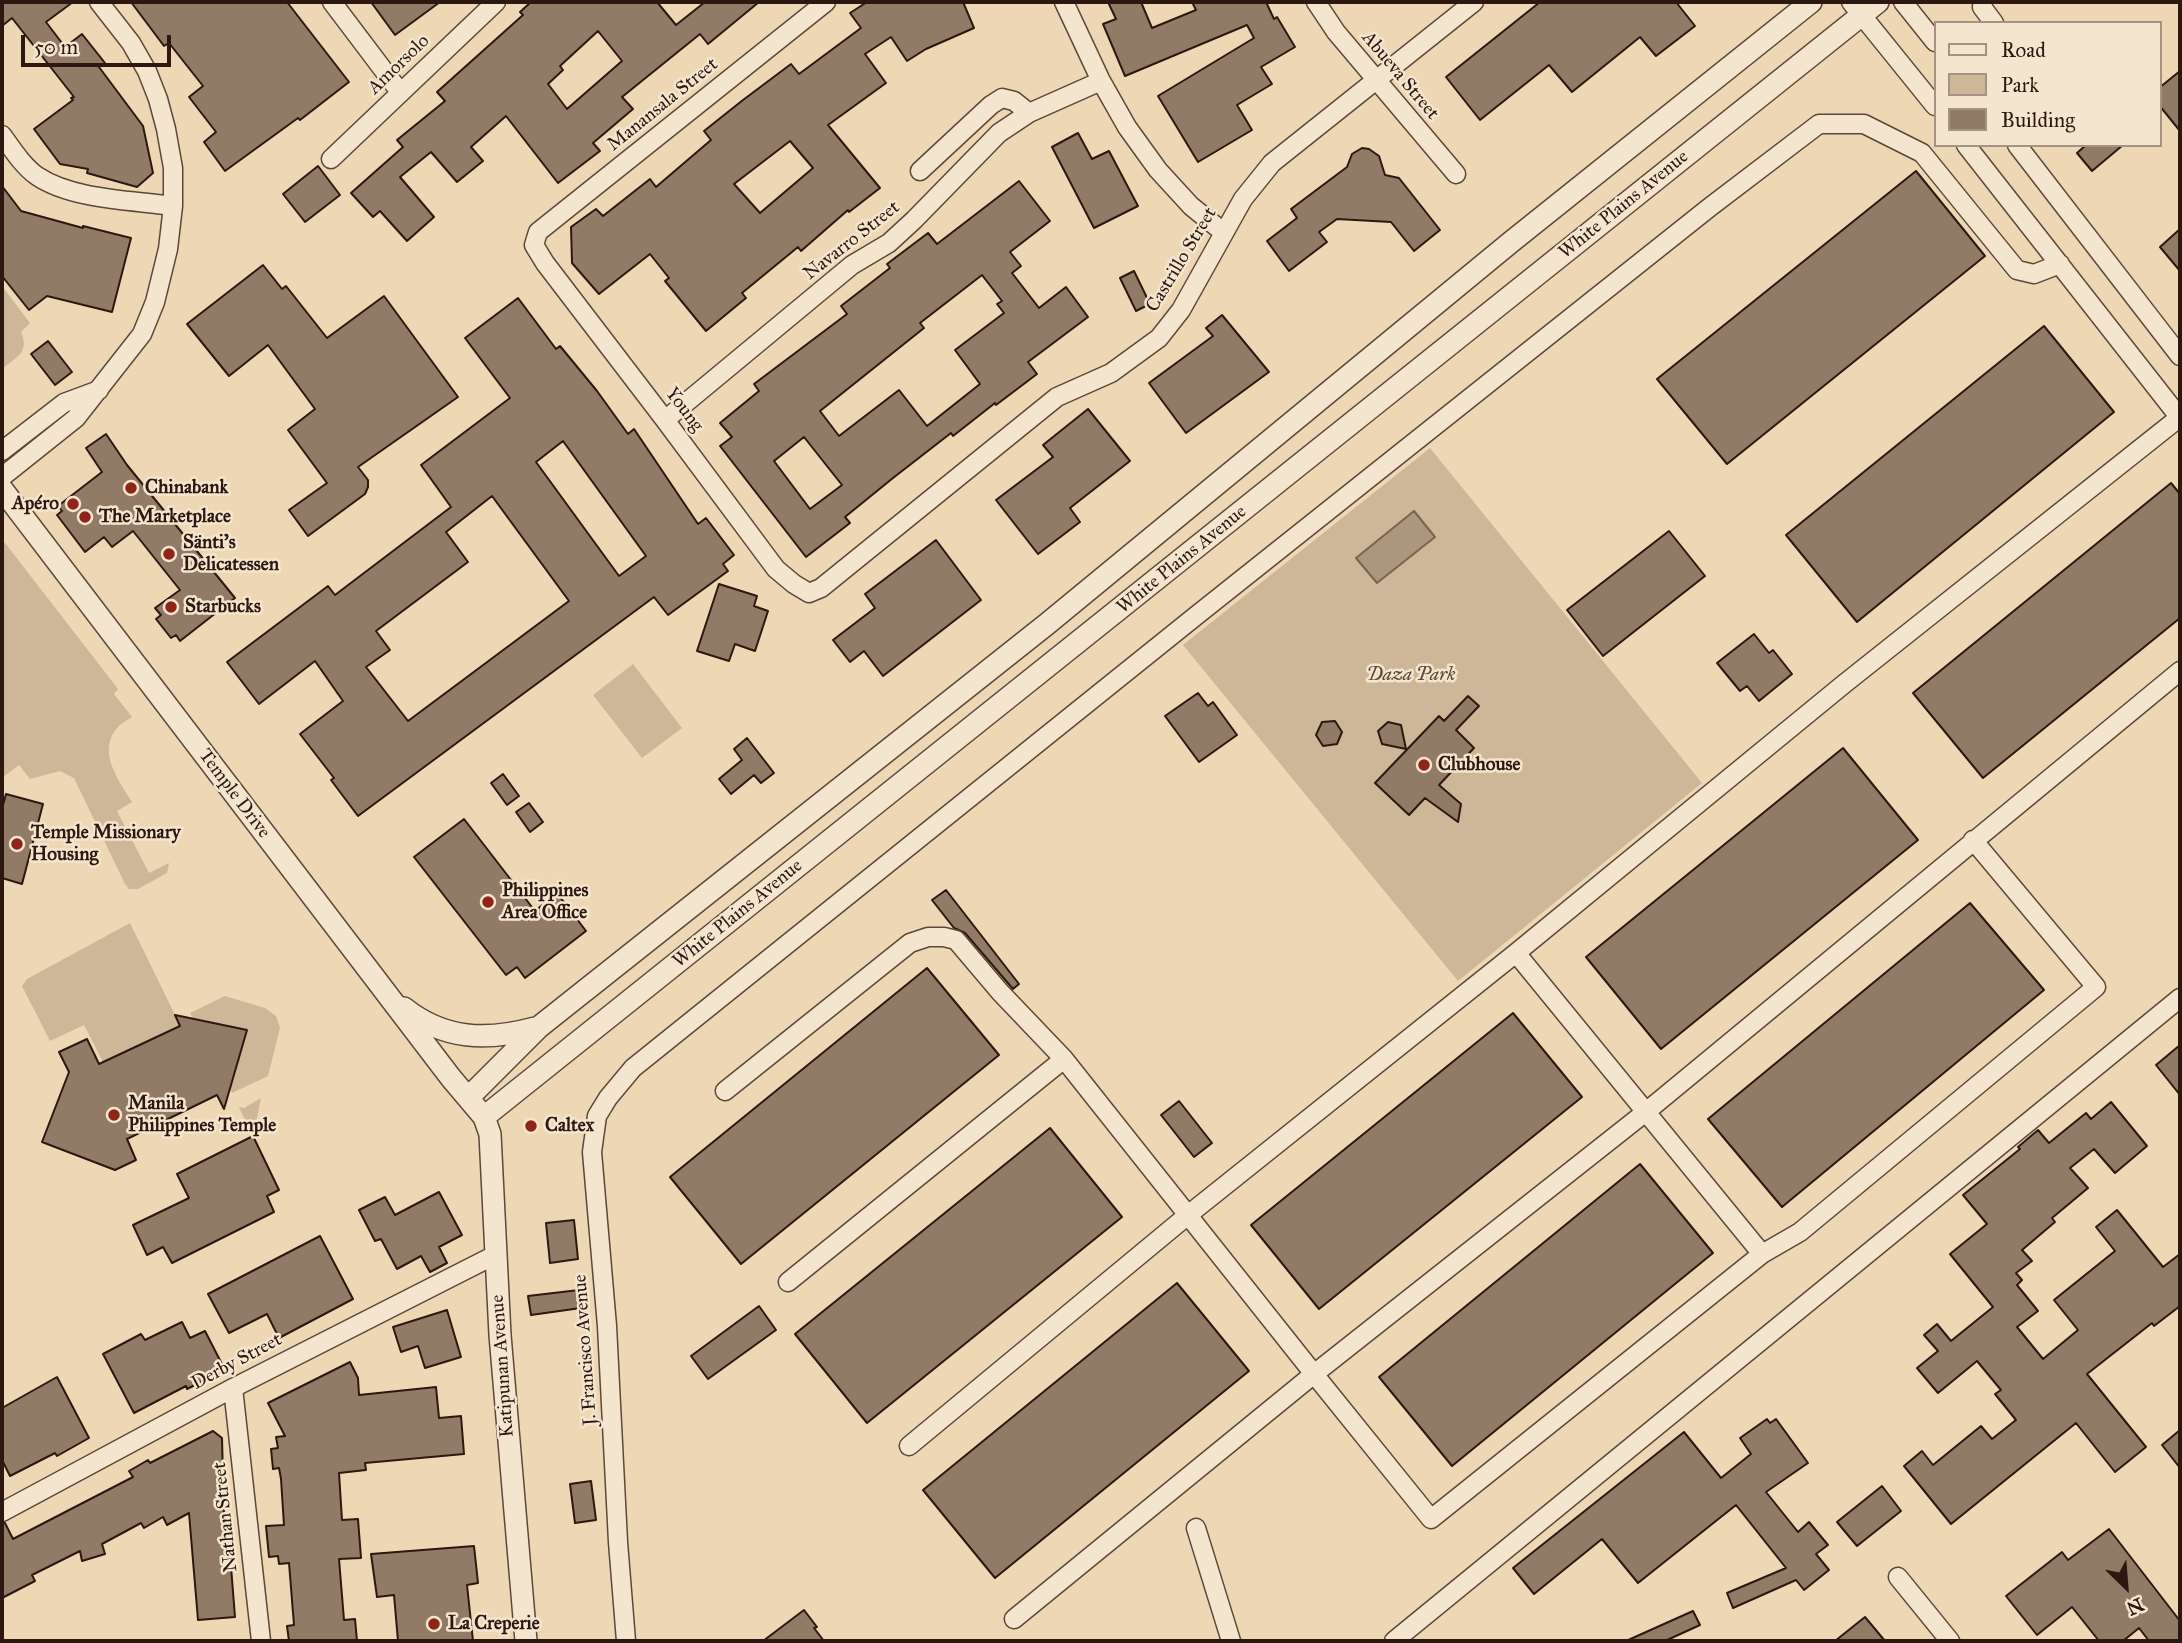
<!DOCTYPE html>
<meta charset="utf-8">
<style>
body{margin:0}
#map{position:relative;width:2182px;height:1643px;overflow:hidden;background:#eed7b4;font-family:"IM FELL Great Primer",serif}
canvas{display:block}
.frame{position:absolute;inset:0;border:4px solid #2c1811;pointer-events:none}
.legend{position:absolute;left:1934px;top:21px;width:228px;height:126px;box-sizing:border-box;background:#f4e5ce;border:2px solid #a49382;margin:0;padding:9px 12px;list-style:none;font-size:21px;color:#2c1811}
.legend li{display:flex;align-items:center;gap:14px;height:35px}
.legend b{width:35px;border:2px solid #a49382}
.north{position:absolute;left:2091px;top:1552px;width:70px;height:70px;-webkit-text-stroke:5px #f4e5ce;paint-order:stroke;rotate:155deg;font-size:19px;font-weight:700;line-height:28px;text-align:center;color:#2c1811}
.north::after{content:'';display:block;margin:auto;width:24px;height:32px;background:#2c1811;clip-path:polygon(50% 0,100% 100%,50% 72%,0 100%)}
.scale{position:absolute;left:21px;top:35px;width:150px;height:32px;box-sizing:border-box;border:4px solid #2c1811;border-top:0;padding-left:9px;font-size:21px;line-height:24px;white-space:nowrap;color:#2c1811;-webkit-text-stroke:5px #f4e5ce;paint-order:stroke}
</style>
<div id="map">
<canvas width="2182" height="1643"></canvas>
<div class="frame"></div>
<ul class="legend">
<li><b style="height:9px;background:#f4e5ce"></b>Road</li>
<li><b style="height:19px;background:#cdb798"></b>Park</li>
<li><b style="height:19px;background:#917b66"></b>Building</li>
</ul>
<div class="north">N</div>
<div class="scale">50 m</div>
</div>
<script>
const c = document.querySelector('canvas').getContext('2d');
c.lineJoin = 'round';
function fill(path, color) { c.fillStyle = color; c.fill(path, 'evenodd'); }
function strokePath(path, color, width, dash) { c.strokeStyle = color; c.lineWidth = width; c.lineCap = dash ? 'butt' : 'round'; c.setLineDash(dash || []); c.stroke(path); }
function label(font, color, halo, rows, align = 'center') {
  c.font = font + ' "IM FELL Great Primer",serif'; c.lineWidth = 5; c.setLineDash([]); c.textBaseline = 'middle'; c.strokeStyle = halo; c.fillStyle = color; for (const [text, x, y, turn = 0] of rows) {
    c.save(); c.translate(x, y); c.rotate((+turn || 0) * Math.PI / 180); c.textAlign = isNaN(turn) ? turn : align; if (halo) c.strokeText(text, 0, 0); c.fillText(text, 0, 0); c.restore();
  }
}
const green = new Path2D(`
 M2 286 30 323 21 332C30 353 16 357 2 369Z
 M1430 448 1702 783 1458 981 1183 645Z
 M2 539 118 689 114 694 132 717C128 720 121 723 118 727 96 751 119 781 132 802L117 811 149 873 169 863 167 873 138 889H129L125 884 74 778 60 771 30 779 19 765 2 778Z
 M633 664 682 728 642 758 593 695Z
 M130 923 180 1025 103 1062 84 1025 50 1041 22 986 27 979Z
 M225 996 265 1008 276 1016 280 1028 268 1076 232 1093 230 1089 247 1030 193 1018 190 1013Z
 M261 1098 253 1137 239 1107 244 1108Z`);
const water = new Path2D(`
 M1414 511 1435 537 1377 583 1356 558Z`);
const building = new Path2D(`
 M2 2H73L46 22 65 47 82 34 105 63 99 67 143 126 153 173 137 187 87 173 88 169 60 164 34 129 73 100 71 98 74 97 12 18 2 26Z
 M131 2H287L349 82 300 120 298 118 225 171 204 142 216 132 189 97 203 86 169 43 164 46Z
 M371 2H440L395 35Z
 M531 2H657L676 25 705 2H759L708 44 700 34 622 97 633 109 593 143 600 151 558 183 506 116 471 147 483 161 457 182 431 152 400 177 434 217 407 241 380 211 373 217 351 193 403 147 397 140 445 101 437 92 523 15 520 12ZM598 31 622 61 567 109 548 84 563 70 560 66Z
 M867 2H963L974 28 926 49 907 61 891 37 865 54 886 83 828 125 880 188 849 212 848 210 801 251 798 247 742 293 746 298 706 331 665 281 669 278 650 254 599 294 572 263 571 227 596 209 603 216 650 179 656 187 711 140 704 131 743 100 791 64 799 74 861 28 850 13ZM790 141 813 168 760 213 734 184Z
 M1108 2H1141L1152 28 1196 10 1192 2H1266L1274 19 1277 17 1295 47 1261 67 1272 84 1237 105 1252 130 1198 162 1158 96 1254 38 1247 25 1125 76 1103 24 1116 19Z
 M1540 2H1676L1695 26 1656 56 1640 37 1572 92 1549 65 1480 120 1446 77Z
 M2180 71V131L2159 105V88Z
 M1078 133 1092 159 1109 151 1138 206 1094 228 1052 147Z
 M2086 145H2123L2092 171 2077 153Z
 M1362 148 1369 149 1379 156 1385 175 1399 178 1440 230 1414 251 1391 222 1337 219 1319 232 1327 242 1289 271 1267 241 1297 218 1291 209 1347 167 1352 154Z
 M318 166 340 195 305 222 283 194Z
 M1916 171 1985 256 1727 464 1657 379Z
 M1019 181 1050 221 1010 252 1021 266 1012 273 1039 308 1066 287 1088 317 1028 362 1037 374 996 405 995 403 953 436 951 433 893 478 845 517 850 523 806 557 720 446 732 437 720 423 759 391 754 384 847 314 841 306 890 268 887 264 928 233 937 244ZM982 275 1002 301 997 304 1004 313 955 350 980 384 927 426 899 390 839 436 820 411 924 328 920 323ZM804 437 842 485 810 509 774 461Z
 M2 186 21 211 83 228V226L131 238 112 312 47 296 29 310 2 276Z
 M2180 229V271L2160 247Z
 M263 265 282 289 286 286 327 338 384 296 458 397 358 467 368 480V487L365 494 308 536 289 510 327 483 288 430 315 409 268 345 229 376 187 324Z
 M1134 271 1150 304 1136 311 1120 278Z
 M518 298 556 349 560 346 597 391 628 434 634 429 698 524 706 518 734 555 723 564 728 571 668 615 654 597 358 816 331 780 334 778 300 734 343 701 315 661 259 704 227 662 328 586 335 595 451 507 421 465 510 398 465 338ZM563 441 646 556 619 576 536 462ZM492 496 569 601 408 721 366 667 390 650 376 631 468 562 446 532Z
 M1222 315 1269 372 1186 433 1149 383 1213 336 1206 328Z
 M2044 326 2114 412 1857 622 1786 535Z
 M48 341 72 372 55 385 31 354Z
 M1088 409 1130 461 1070 508 1080 522 1038 554 996 500 1053 457 1043 445Z
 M106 434 127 465 235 598 180 641 176 635 171 638 156 619 161 615 155 608 180 590 133 531 112 547 104 537 85 552 57 515 62 511 58 506 102 472 86 448Z
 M2171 483 2180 494V618L1983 778 1913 693Z
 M1669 531 1705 576 1603 656 1567 610Z
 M936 540 981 600 883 676 864 651 850 662 833 640 875 608 865 594Z
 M719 584 757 596 754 606 768 611 755 651 735 644 729 661 697 651Z
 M1754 634 1769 653 1773 650 1792 674 1759 701 1747 686 1740 691 1717 663Z
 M1198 693 1208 706 1213 702 1237 735 1199 762 1165 716Z
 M1468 696 1479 706 1456 730 1474 748 1439 785 1461 804 1458 822 1425 798 1409 815 1375 783 1439 716 1444 721Z
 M1335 721 1342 732 1337 744 1323 746 1316 735 1322 722Z
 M1388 722 1401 725 1406 749 1382 744 1378 731Z
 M747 738 774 773 761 783 754 775 731 794 719 779 742 760 734 749Z
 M1843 748 1918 840 1661 1049 1586 957Z
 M503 774 519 796 507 805 491 783Z
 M6 794 43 804 22 884 2 878V809Z
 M529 803 543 822 530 832 516 812Z
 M464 819 535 911 557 893 586 931 525 978 517 967 506 975 414 857Z
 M946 890 1019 984 1013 989 965 933 954 928 932 900Z
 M1970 903 2044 990 1782 1207 1708 1119Z
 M927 968 999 1055 741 1264 670 1177Z
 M1513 1013 1582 1097 1319 1309 1251 1225Z
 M175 1015 247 1030 224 1109 217 1095 127 1139 136 1160 115 1170 42 1142 69 1072 59 1052 87 1039 99 1064 180 1026Z
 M2180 1045V1095L2156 1065Z
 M1179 1101 1212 1143 1194 1157 1161 1115Z
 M2111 1102 2147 1146 2115 1173 2094 1149 2070 1168 2088 1188 2052 1218 2055 1222 2022 1250 2032 1261 2016 1273 2022 1280 2017 1285 2038 1311 2017 1327 2043 1359 2078 1330 2054 1300 2115 1251 2096 1227 2117 1210 2163 1267 2180 1254V1306L2154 1326 2152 1323 2087 1374 2146 1447 2115 1472 2076 1423 1951 1524 1904 1466 1922 1451 1933 1465 1981 1426 1992 1439 2016 1420 1995 1394 2001 1390 1977 1361 1938 1393 1917 1368 1938 1351 1924 1335 1937 1324 1951 1341 1993 1307 1950 1254 1987 1224 1963 1195 2020 1149 2018 1147 2038 1130 2049 1143 2086 1113 2091 1119Z
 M1050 1128 1122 1217 867 1423 795 1334Z
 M253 1136 279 1190 267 1196 274 1212 172 1263 163 1247 147 1255 133 1225 189 1198 177 1174Z
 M1640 1164 1713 1253 1452 1466 1379 1377Z
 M439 1192 462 1235 439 1247 447 1263 430 1272 421 1256 397 1269 381 1239 375 1241 359 1210 385 1197 395 1215Z
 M574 1220 578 1259 550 1263 546 1223Z
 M320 1236 353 1299 279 1338 267 1314 229 1333 208 1294Z
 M1177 1283 1249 1371 995 1578 923 1490Z
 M579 1290 581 1308 531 1315 528 1296Z
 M759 1306 776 1330 708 1379 691 1356Z
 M447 1310 461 1357 425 1368 418 1346 401 1352 393 1327Z
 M182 1322 190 1338 205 1331 225 1370 187 1389 186 1386 134 1413 103 1354 141 1334 145 1340Z
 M350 1362 358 1378 359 1395 436 1387 439 1418 461 1416 464 1454 365 1463 366 1470 339 1473 342 1520 358 1519 361 1558 339 1559 344 1620 355 1619 357 1641H289L287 1626 294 1625 289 1563 279 1564 278 1556 269 1557 266 1526 284 1525 281 1479 279 1468 273 1469 271 1449 278 1448 276 1437 285 1436 268 1403Z
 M57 1377 89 1438 57 1456 55 1453 10 1476 2 1460V1408Z
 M1767 1419 1770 1423 1776 1419 1808 1463 1766 1492 1798 1532 1809 1522 1828 1545 1816 1554 1829 1570 1804 1590 1796 1580 1733 1608 1727 1593 1786 1568 1736 1505 1638 1583 1602 1539 1534 1594 1513 1568 1684 1432 1721 1478 1751 1454 1740 1438Z
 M2180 1430V1468L2162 1445Z
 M213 1431 222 1438 224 1516H227L235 1617 198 1620 189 1513 167 1525 163 1517 144 1528 141 1523 102 1544 105 1554 82 1561 80 1551 32 1575 35 1581 2 1598V1523H5L13 1539 133 1477 129 1471 148 1460 150 1463Z
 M591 1481 596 1520 575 1523 570 1484Z
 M1882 1486 1901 1511 1857 1546 1837 1522Z
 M2109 1529 2180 1621V1641H2149L2139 1628 2123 1641H2099L2072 1607 2037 1635 2006 1596 2062 1552 2068 1560Z
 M474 1546 478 1583 467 1585 473 1641H398L394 1595 377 1597 371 1554Z
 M804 1610 817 1627 814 1628 824 1641H763Z
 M1693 1611 1700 1625 1665 1641H1626Z
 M1865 1617 1885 1641H1835Z`);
const minor = new Path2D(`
 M332 2 400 92
 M826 2 538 232 534 245 545 263 665 420 776 569 794 584 809 593 821 588 1057 397 1111 373 1159 338 1181 310 1243 199 1272 163 1474 2
 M1064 2 1101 81 1127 127 1158 170 1191 206 1223 232
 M1316 2 1336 32 1456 174
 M1851 2 1935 106
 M1903 2 1935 42
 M1983 2 1982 7 1994 23
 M2 135C12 149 23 166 37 176 73 200 132 200 173 206
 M1966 145 2180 418
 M2017 145 2180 356
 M331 159 496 2
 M920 171 991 105 1002 98 1014 101 1029 113
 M665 420 852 265 889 243 914 220 999 133 1029 113 1101 81
 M2 451 64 403 99 390
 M2 477 76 418 142 334 155 302 168 249 173 206V168L166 129 158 99 147 71 131 43 99 2
 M1516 953 1762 1254
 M1064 1059 1314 1374 1431 1519 1762 1254 1800 1232 2096 987 1973 840
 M725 1091 910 943 928 937H944L956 940 1000 992 1064 1059 788 1282
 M233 1388 261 1641
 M909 1446 1188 1215 1516 953 1844 684 2180 417
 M2 1512 233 1388 495 1255
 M1196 1528 1231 1641
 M1898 1577 1950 1641
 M1014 1619 1314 1374 1647 1111 2180 671
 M626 1641 618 1542 607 1326 592 1152 597 1116 608 1098 633 1068 1197 615 1710 207 1819 124H1864L1922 153 2017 270 2034 274 2060 264
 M1394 1641 2180 998`);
const tertiary = new Path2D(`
 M2 489 451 1078 484 1117 490 1134 500 1335 526 1641
 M404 1008C444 1040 487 1041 535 1028
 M468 1098 539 1027 1047 624 1511 242 1811 2
 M484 1117 1878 2`);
const markers = [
 [131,488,7,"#8f2418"],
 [73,504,7,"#8f2418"],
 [85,517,7,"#8f2418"],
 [169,554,7,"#8f2418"],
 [171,607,7,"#8f2418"],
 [1424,765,7,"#8f2418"],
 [17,844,7,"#8f2418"],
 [488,902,7,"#8f2418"],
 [114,1115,7,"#8f2418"],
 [531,1126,7,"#8f2418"],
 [434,1624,7,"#8f2418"]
];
const streetNames = [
 ["Amorsolo",399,65,-44],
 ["Abueva Street",1400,76,50],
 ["Manansala Street",663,105,-39],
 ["White Plains Avenue",1624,205,-39],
 ["Navarro Street",852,241,-38],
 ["Castrillo Street",1182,260,-59],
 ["Young",684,410,53],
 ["White Plains Avenue",1182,560,-39],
 ["Temple Drive",234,794,53],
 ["White Plains Avenue",738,914,-39],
 ["J. Francisco Avenue",586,1350,-94],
 ["Derby Street",237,1362,-28],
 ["Katipunan Avenue",503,1366,-94],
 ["Nathan Street",226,1517,-96]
];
const poiNames = [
 ["Chinabank",145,488],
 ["Apéro",59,504,"right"],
 ["The Marketplace",99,517],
 ["Sänti's",183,543],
 ["Delicatessen",183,565],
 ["Starbucks",185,607],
 ["Clubhouse",1438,765],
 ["Temple Missionary",31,833],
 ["Housing",31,855],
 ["Philippines",502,891],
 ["Area Office",502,913],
 ["Manila",128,1104],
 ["Philippines Temple",128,1126],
 ["Caltex",545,1126],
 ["La Creperie",448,1624]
];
const parkNames = [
 ["Daza Park",1411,675]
];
fill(green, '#cdb798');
fill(water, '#ac967d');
strokePath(water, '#796452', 2);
fill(building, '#917b66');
strokePath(building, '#2c1811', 2);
strokePath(minor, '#5c483a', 21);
strokePath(tertiary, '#5c483a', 24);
strokePath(minor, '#f4e5ce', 18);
strokePath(tertiary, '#f4e5ce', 21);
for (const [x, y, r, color] of markers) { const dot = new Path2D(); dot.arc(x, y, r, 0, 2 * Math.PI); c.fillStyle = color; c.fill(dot); strokePath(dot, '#f4e5ce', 2.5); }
label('19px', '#2c1811', '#f4e5ce', streetNames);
label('bold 19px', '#2c1811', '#f4e5ce', poiNames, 'left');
label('italic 19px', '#5c483a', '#f4e5ce', parkNames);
</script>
